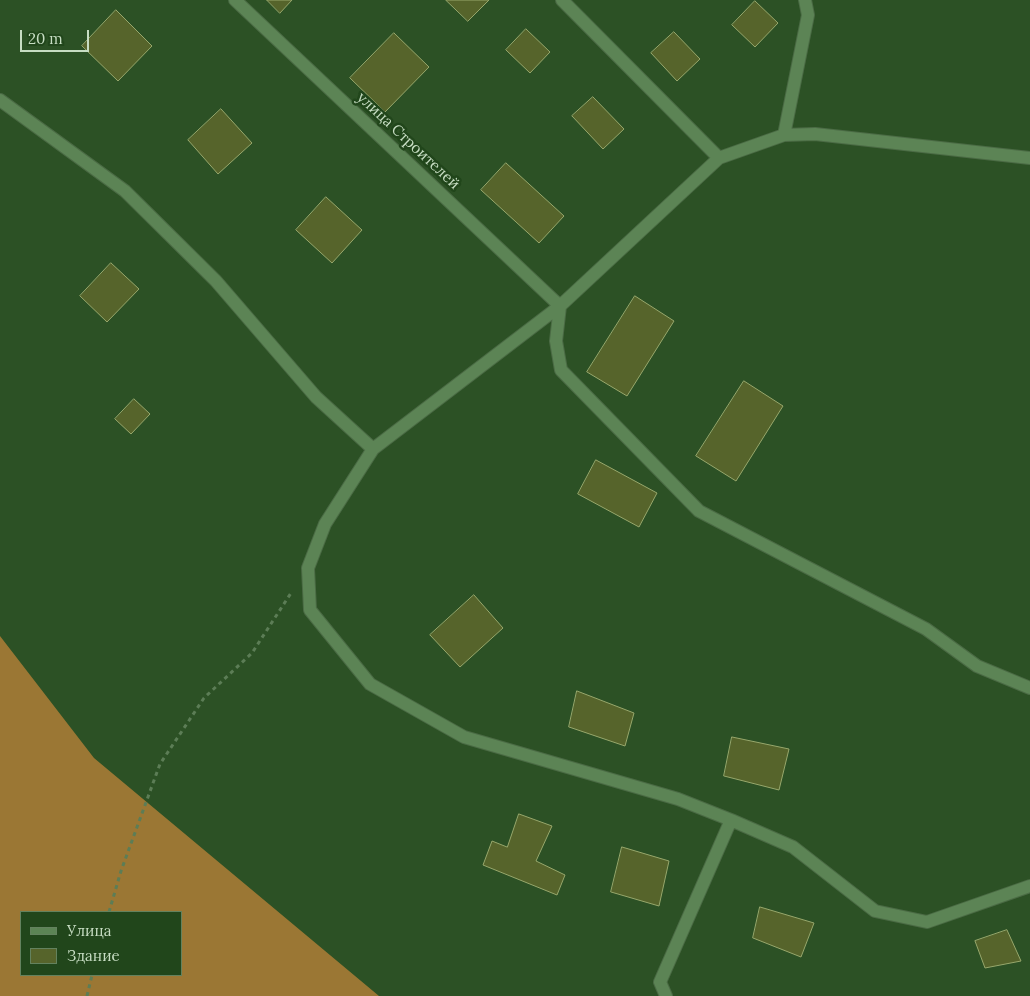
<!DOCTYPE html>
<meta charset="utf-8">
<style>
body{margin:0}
#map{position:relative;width:1030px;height:996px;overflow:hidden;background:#2c5125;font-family:Lora,serif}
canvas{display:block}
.legend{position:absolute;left:20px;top:911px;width:162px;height:65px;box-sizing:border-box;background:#21461b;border:1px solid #63825e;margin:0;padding:6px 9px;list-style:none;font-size:15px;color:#c7ddc3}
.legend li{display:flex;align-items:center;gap:10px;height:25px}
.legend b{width:25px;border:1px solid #63825e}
.scale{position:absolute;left:20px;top:30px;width:69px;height:22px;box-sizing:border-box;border:2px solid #c7ddc3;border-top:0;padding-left:6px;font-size:15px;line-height:18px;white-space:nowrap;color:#c7ddc3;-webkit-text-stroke:4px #21461b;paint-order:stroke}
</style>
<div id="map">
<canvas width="1030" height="996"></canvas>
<ul class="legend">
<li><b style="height:6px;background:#5c8455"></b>Улица</li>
<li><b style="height:14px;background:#56642b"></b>Здание</li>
</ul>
<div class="scale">20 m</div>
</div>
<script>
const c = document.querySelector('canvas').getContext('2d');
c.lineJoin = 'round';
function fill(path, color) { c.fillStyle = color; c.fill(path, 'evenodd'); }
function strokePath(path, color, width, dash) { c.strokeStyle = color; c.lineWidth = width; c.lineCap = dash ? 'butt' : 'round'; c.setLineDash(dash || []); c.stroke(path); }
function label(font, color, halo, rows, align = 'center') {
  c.font = font + ' Lora,serif'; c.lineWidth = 5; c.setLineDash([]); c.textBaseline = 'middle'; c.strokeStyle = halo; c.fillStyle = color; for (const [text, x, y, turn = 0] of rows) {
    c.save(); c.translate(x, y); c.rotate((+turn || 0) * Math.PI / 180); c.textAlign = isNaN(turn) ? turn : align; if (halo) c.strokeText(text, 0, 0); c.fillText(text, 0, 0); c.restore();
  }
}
const forest = new Path2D(`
 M0 636 94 758 379 996H0ZM21 912H181V975H21Z`);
const building = new Path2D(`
 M267 0H292L280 13Z
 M446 0H489L468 21Z
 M755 1 778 23 755 47 732 25Z
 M116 10 152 46 118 81 82 46Z
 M526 29 550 52 530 73 506 50Z
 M674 32 700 59 677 81 651 53Z
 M394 33 429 67 385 112 350 78Z
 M593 97 624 129 603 149 572 116Z
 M221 109 252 143 218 174 188 140Z
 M506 163 564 216 539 243 481 190Z
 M326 197 362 230 332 263 296 230Z
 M111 263 139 289 107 322 80 296Z
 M635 296 674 321 627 396 587 372Z
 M744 381 783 406 736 481 696 456Z
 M134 399 150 414 131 434 115 419Z
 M596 460 657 493 639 527 578 494Z
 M474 595 503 628 460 667 430 635Z
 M577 691 634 713 625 746 569 727Z
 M732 737 789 749 779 790 724 776Z
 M519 814 552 826 536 861 565 875 557 895 483 865 492 841 507 847Z
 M622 847 669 861 659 906 611 892Z
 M760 907 814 923 801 957 753 938Z
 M1007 930 1021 961 985 968 975 941Z`);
const path = new Path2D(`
 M109 912 121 871 160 764 204 698 252 653 291 593
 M87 996 92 975`);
const street = new Path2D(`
 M235 0 560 306 556 341 561 370 699 511 926 629 977 666 1030 688
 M562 0 719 158
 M0 100 125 191 216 281 316 397 373 449
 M784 135 808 15 805 0
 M1030 158 815 134 784 135 719 158 560 306 373 449 325 524 308 568 310 610 370 684 464 737 678 799 731 820 793 847 875 911 927 922 1030 886
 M666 996 660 982 731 820`);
const streetNames = [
 ["улица Строителей",408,141,43]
];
fill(forest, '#9b7734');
fill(building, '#56642b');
strokePath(building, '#97a76c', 1);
strokePath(street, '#4b6b45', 14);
strokePath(path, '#5c7d56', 3, [4, 4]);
strokePath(street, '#5c8455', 12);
label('15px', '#c7ddc3', '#21461b', streetNames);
</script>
